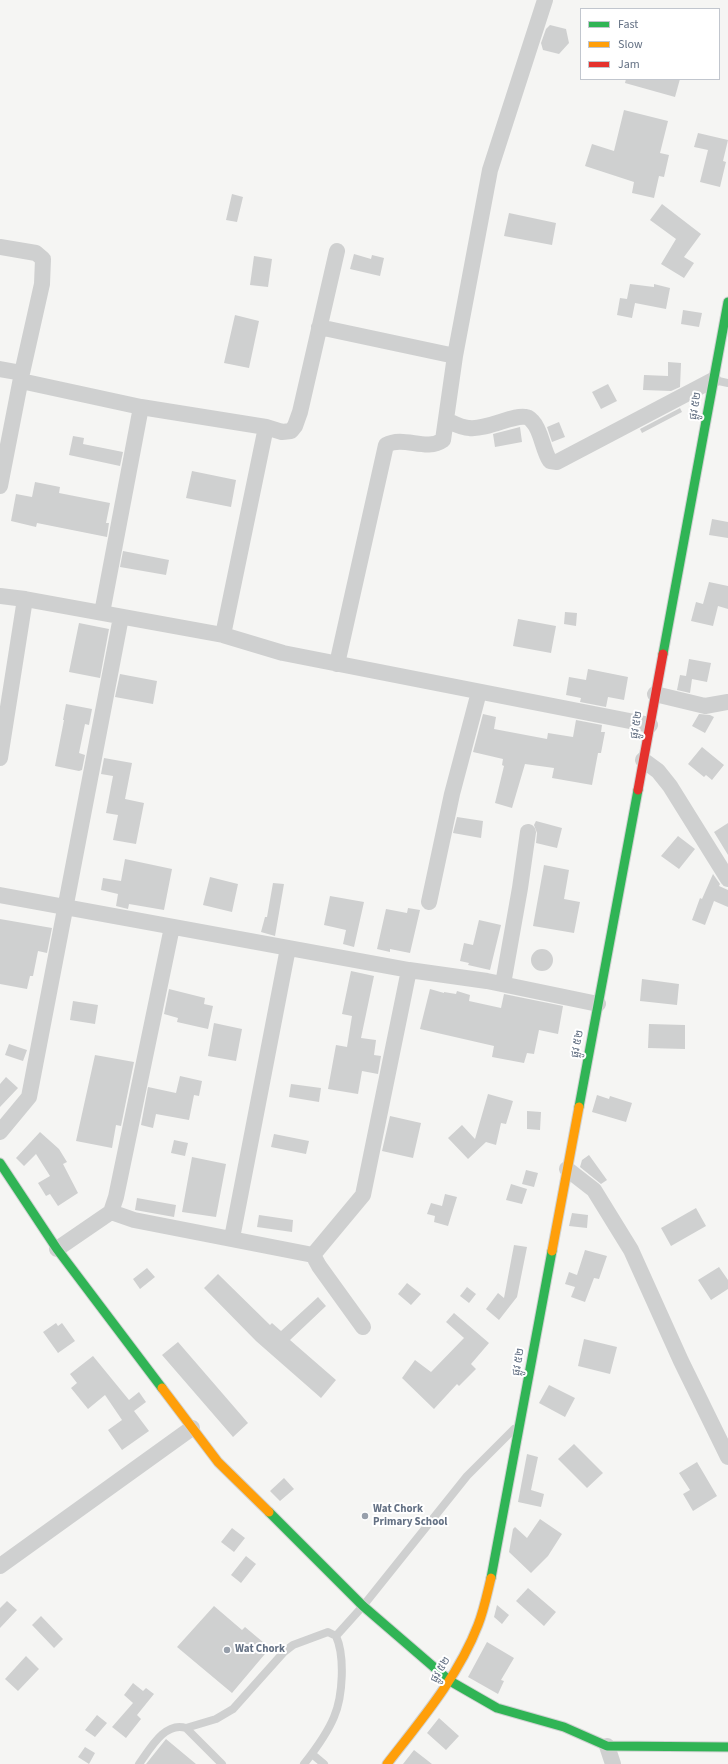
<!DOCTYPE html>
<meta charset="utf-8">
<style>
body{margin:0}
#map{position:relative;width:728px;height:1764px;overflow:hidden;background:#f5f5f3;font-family:"Source Sans 3",sans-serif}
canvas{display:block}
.legend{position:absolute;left:580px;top:8px;width:140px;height:72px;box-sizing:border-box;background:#fff;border:1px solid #c1c6ce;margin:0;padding:5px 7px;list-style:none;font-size:12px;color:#647184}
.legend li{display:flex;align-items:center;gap:8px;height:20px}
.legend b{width:20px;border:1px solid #c1c6ce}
</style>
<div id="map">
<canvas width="728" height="1764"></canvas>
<ul class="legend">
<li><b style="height:5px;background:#30b455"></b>Fast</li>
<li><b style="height:5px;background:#ff9f0a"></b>Slow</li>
<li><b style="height:5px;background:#e5322d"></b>Jam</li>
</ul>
</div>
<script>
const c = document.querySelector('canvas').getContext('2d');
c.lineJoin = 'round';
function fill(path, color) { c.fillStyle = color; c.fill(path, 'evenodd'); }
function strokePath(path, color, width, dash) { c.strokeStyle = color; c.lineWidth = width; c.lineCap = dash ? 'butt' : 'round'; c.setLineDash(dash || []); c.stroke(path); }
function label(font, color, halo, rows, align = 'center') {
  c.font = font + ' "Source Sans 3","Noto Sans Khmer",sans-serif'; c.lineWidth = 4; c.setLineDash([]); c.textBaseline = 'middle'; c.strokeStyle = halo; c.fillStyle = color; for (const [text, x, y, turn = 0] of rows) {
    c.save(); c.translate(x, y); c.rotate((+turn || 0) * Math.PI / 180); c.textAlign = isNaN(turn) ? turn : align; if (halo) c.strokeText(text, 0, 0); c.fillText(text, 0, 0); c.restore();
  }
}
const building = new Path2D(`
 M550 25 566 29 569 43 559 54 543 50 541 43 546 29Z
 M626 79H680L675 97 625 83Z
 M624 110 668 121 660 153 669 155 664 177 659 176 654 198 632 193 634 182 585 166 592 144 614 151Z
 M698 133 728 140 723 161 726 162 720 187 700 182 708 150 694 147Z
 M232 194 243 197 237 222 226 220Z
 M662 204 701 234 684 257 694 263 684 278 661 264 676 239 650 220Z
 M509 213 556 223 552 245 504 236Z
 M354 254 371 259 372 255 384 258 380 276 350 269Z
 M254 256 272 259 268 287 250 285Z
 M630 284 654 287V284L670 288 666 309 635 303 632 318 617 315 620 298 627 299Z
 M683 310 702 313 699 327 681 324Z
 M235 315 259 321 249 368 224 363Z
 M668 362 681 363 680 387 671 391 643 390 644 375 668 376Z
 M608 384 617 401 601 409 592 392Z
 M680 408 682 412 642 433 640 429Z
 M559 422 565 437 552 442 547 427Z
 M520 427 522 442 495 447 493 434Z
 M73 436 84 438 83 444 123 452 120 466 69 455Z
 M192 471 236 480 231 507 186 498Z
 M35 482 60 487 59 493 110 503 106 523H109L107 537 37 523 36 527 11 521 16 494 32 497Z
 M712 519 728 522V538L709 535Z
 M123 551 169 560 166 575 120 567Z
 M709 582 728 586V609L718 606 713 626 691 621 696 602 703 604Z
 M565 612 577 613 576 626 564 624Z
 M518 619 556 626 551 653 513 646Z
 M79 623 109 629 100 678 69 672Z
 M689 659 711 663 707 682 692 679 690 693 677 690 680 675 686 676Z
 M588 669 628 677 624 700 608 697 606 707 580 702 581 698 566 695 569 677 586 680Z
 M120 674 157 681 153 704 115 697Z
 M66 704 92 709 89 725 85 724 79 753 85 755 82 770 79 771 55 766 64 720H63Z
 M483 714 496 717 494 729 547 739 548 733 573 737 576 720 602 725 601 732H605L601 753H598L592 785 552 778 554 768 525 764 512 808 495 803 504 766 502 765 503 759 473 752Z
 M699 714 710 715 714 717 705 733 692 726Z
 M702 747 724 765 712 780 706 775 704 777 688 764Z
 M104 758 132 763 125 799 144 803 136 844 113 840 118 815 106 813 113 776 101 774Z
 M457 817 483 821 481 838 453 833Z
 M536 821 562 828 557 848 536 843 537 833 534 825Z
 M728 823V855L714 832Z
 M678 836 695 849 679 869 661 856Z
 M125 859 172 869 164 910 129 904 128 909 116 906 118 894 101 890 103 878 121 881Z
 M544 865 569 870 564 899 580 902 574 933 533 926Z
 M713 874 720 884 719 886 728 890V907L714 901 705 925 692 920 700 898 702 899Z
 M210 877 238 884 232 912 203 905Z
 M273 883 284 884 275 936 261 932 265 917H267Z
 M330 896 364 902 354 947 343 944 346 930 324 925Z
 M408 908 420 910 410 953 390 949V952L377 949 386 909 407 913Z
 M0 919 52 928 47 953 38 951 33 976H30L27 989 0 984Z
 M479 920 501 925 490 970 468 965 469 963 460 961 464 943 473 945Z
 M531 960a11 11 0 1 1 22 0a11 11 0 1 1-22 0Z
 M351 971 374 976 361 1038 376 1040 374 1055 381 1056 378 1074 362 1071 358 1094 328 1089 336 1045 347 1047 352 1016 342 1014Z
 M642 979 679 984 677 1005 640 1001Z
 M169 989 205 998 204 1004 213 1006 208 1029 177 1022 178 1018 164 1014Z
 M430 989 444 993V992L456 994 457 991 470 995 469 1001 501 1008 504 994 563 1006 558 1034 539 1030 534 1054 527 1053 524 1063 492 1057 494 1046 420 1029Z
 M73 1001 98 1005 95 1024 70 1020Z
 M214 1023 242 1029 236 1061 208 1056Z
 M649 1024 685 1025V1049L648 1048Z
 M9 1044 27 1050 23 1061 5 1055Z
 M95 1055 134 1062 121 1126 116 1125 112 1148 76 1141Z
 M180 1076 202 1081 199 1096 194 1095 189 1120 156 1114 153 1128 141 1125 148 1087 176 1093Z
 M6 1077 18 1088 0 1107V1084Z
 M291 1084 321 1088 319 1102 289 1097Z
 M488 1094 513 1101 506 1124 501 1123 496 1145 486 1142 468 1159 448 1138 462 1125 475 1139Z
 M597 1095 609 1099 610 1096 632 1103 626 1122 592 1112Z
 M527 1111 541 1112 540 1130 527 1129Z
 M390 1116 421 1123 413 1158 382 1151Z
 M40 1132 59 1149 67 1162 63 1164 78 1193 58 1206 50 1194 46 1196 38 1183 50 1176 36 1154 24 1166 16 1158Z
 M274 1134 309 1141 306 1154 271 1147Z
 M174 1140 188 1143 185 1156 171 1153Z
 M589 1155 607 1180 601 1184 580 1167 582 1160Z
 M192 1157 226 1164 216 1217 182 1212Z
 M526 1170 538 1173 534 1187 522 1184Z
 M511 1184 527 1189 522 1204 506 1200Z
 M445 1194 457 1197 448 1226 434 1222 435 1216 427 1214 431 1203 442 1206Z
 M137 1198 176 1205 174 1217 135 1210Z
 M696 1208 706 1226 671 1246 661 1228Z
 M572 1213 588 1215 587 1228 569 1226Z
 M259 1215 293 1220 292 1232 257 1227Z
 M514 1245 527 1247 517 1297 499 1320 486 1309 498 1293 504 1298Z
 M585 1250 607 1256 599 1279 594 1278 585 1302 571 1297 575 1287 565 1284 569 1272 577 1275Z
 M719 1267 728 1280V1289L711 1300 698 1280Z
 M147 1268 155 1277 140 1289 133 1279Z
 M218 1274 270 1325 272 1323 281 1331 318 1297 326 1306 290 1340 336 1380 321 1398 256 1341 204 1288Z
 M407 1283 421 1294 411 1305 398 1294Z
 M467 1287 476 1294 469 1303 460 1296Z
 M454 1313 489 1343 471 1364 476 1369 459 1386 457 1384 434 1409 402 1378 415 1360 431 1372 464 1338 446 1322Z
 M56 1323 58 1326 62 1323 75 1341 58 1353 43 1332Z
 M584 1339 617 1347 610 1374 578 1366Z
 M178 1342 248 1423 233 1437 162 1355Z
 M93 1356 129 1400 139 1392 146 1402 134 1411 149 1431 122 1450 108 1430 122 1420 105 1395 88 1409 71 1388 77 1383 70 1374Z
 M549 1385 575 1398 565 1417 539 1403Z
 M574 1444 603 1473 587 1488 558 1459Z
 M527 1454 538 1457 531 1490 544 1494 541 1507 518 1502Z
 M697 1462 717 1496 693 1511 683 1494 690 1490 679 1473Z
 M284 1478 294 1489 280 1501 270 1491Z
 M540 1519 562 1534 548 1556 531 1573 509 1552 513 1529 515 1527 527 1538Z
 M232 1528 245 1538 234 1552 221 1542Z
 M246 1556 256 1564 241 1583 231 1575Z
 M528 1588 556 1612 544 1626 516 1601Z
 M7 1601 17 1610 0 1628V1608Z
 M497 1605 509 1615 502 1624 494 1617Z
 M214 1606 242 1630 245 1627 270 1648 232 1693 177 1647Z
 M41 1616 63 1639 54 1648 32 1625Z
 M487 1642 514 1658 501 1680 504 1681 498 1694 468 1677Z
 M26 1656 39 1669 18 1691 5 1679Z
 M133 1683 143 1691 146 1688 154 1694 137 1715 141 1719 126 1738 112 1727 133 1703 124 1695Z
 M97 1715 107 1723 95 1737 85 1730Z
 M439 1718 459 1736 446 1750 427 1733Z
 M166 1739 196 1764H146Z
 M85 1747 95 1753 89 1764 78 1757Z
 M414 1750 432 1764H403Z`);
const lane = new Path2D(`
 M714 380 728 383
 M336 1636 363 1606 467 1476 514 1429
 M186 1728 216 1719 233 1709 284 1652 293 1645 328 1632 336 1636C345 1656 343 1696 334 1717 327 1734 315 1750 304 1764
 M312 1754 324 1764
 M139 1764C150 1749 165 1721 186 1728L222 1764`);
const street = new Path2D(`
 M0 247 36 253 43 259 42 284 22 373 0 486
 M319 327 455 356 490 170 545 0
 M0 369 22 373
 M21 381 141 407 266 427 282 432 291 431 295 426 300 412 337 251
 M446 420C453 423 461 428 469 428 488 430 514 414 526 417 529 417 531 420 533 422 541 430 543 451 550 461L557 462 713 380
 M0 596 25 599 223 635 283 653 650 725
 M102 613 141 407
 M223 635 266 427
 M337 664 386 445C404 435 426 452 443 440L455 356
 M655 694 705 706 728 702
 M0 758 25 599
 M643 760 658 771 670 786 728 879
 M0 895 409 970 487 981 598 1004
 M429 902 452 794 479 692
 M503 984 520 888 528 832
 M0 1132 29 1097 121 617
 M567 1169 594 1190 631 1250 681 1361 728 1457
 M111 1212 134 1220 313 1255
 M232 1238 288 948
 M57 1249 111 1212 116 1197 172 927
 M313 1255 363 1195 409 970
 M313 1255 319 1266 363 1327
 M0 1566 192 1428
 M607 1746 613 1764`);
const fast = new Path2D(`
 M663 654 728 302
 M579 1107 638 790
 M0 1163 57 1249 162 1388
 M269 1512 363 1606 450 1681 497 1708 564 1727 607 1746 728 1747
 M491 1578 552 1251`);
const slow = new Path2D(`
 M552 1251 579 1107
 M162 1388 218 1462 269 1512
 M387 1764C421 1720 458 1677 478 1625 484 1610 487 1594 491 1578`);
const jam = new Path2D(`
 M638 790 663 654`);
const markers = [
 [365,1516,4,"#979fab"],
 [227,1650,4,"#979fab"]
];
const streetNames = [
 ["ផ្លូវ ៥២",696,406,-80],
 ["ផ្លូវ ៥២",637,725,-80],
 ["ផ្លូវ ៥២",578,1044,-79],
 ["ផ្លូវ ៥២",519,1362,-80],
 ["ផ្លូវ ៥២",441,1670,-59]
];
const poiNames = [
 ["Wat Chork",373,1510],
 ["Primary School",373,1523],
 ["Wat Chork",235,1650]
];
fill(building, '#cfd0d0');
strokePath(fast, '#d0d2d2', 11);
strokePath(slow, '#d0d2d2', 11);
strokePath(jam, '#d0d2d2', 11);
strokePath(lane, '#cfd0d0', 8);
strokePath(street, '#cfd0d0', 16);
strokePath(fast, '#30b455', 9);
strokePath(slow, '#ff9f0a', 9);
strokePath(jam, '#e5322d', 9);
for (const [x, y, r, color] of markers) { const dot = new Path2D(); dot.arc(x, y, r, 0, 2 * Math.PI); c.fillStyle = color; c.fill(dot); strokePath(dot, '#fff', 1.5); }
label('11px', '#647184', '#fff', streetNames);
label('bold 11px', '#647184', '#fff', poiNames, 'left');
</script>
